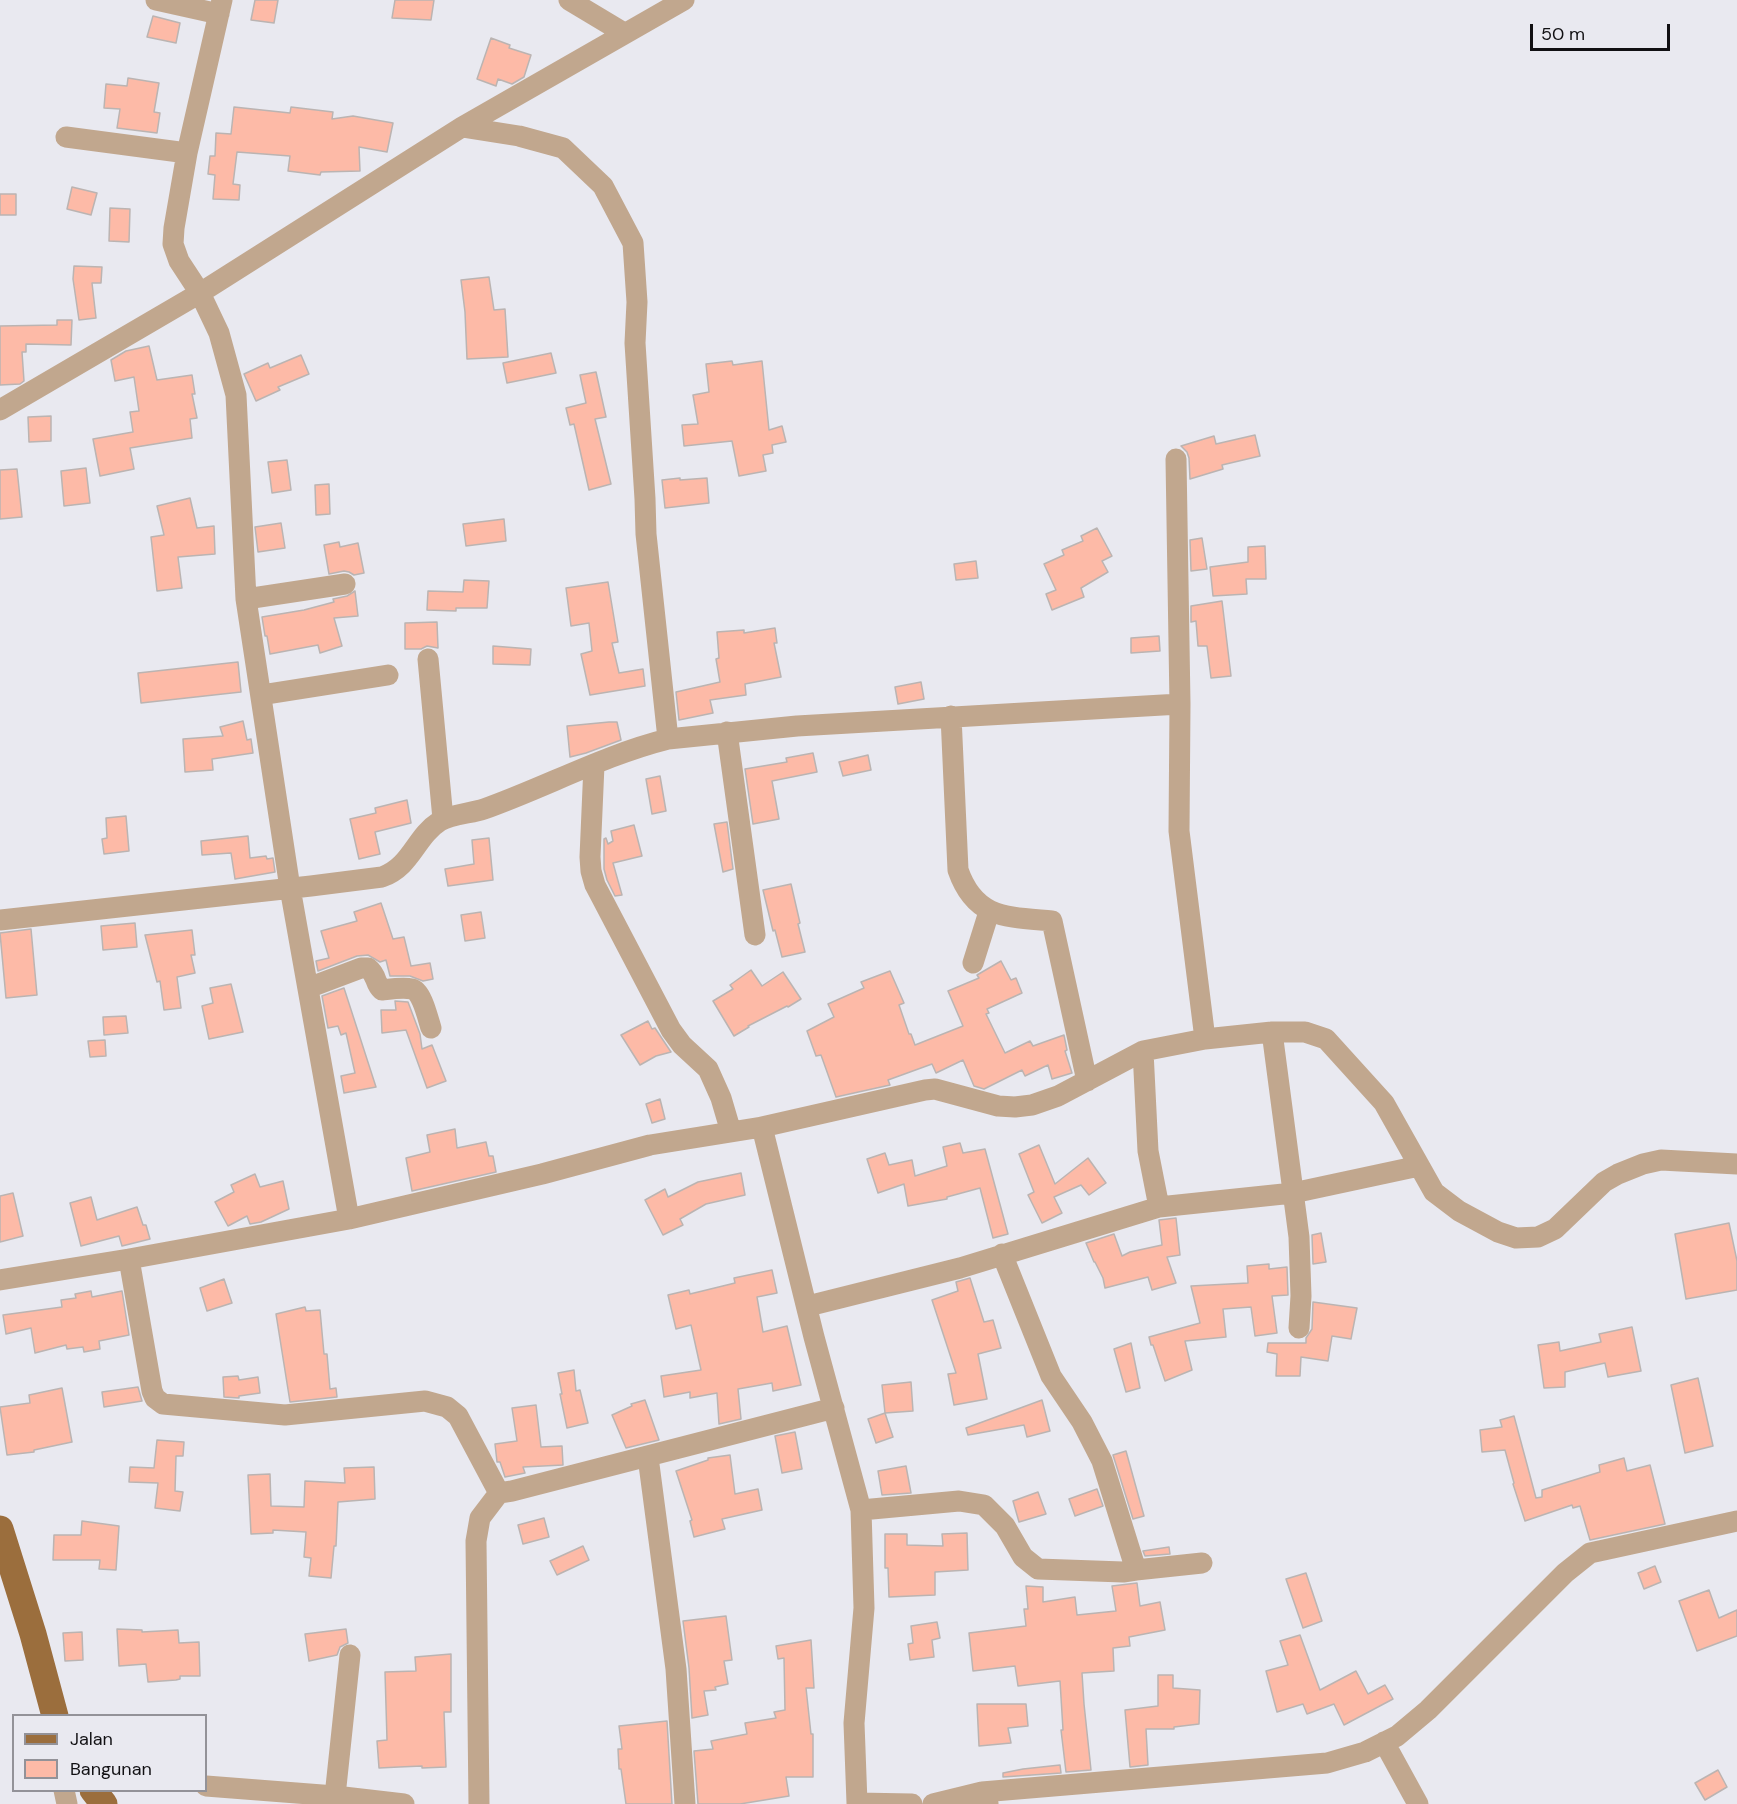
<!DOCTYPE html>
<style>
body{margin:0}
#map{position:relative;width:1737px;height:1804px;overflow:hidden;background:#e9e9f0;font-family:"DM Sans",sans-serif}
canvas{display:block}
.legend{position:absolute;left:12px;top:1714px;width:195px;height:78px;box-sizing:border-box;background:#e9e9f0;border:2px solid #939298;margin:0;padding:8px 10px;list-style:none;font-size:18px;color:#111013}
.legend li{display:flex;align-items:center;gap:12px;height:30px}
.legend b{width:30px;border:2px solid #939298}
.scale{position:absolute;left:1530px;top:24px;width:140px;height:27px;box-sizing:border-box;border:3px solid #111013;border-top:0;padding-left:8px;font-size:18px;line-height:21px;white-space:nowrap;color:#111013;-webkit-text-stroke:4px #e9e9f0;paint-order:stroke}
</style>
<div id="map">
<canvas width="1737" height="1804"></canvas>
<ul class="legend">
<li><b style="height:8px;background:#9b6e3d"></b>Jalan</li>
<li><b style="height:16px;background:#fdbaa7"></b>Bangunan</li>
</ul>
<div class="scale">50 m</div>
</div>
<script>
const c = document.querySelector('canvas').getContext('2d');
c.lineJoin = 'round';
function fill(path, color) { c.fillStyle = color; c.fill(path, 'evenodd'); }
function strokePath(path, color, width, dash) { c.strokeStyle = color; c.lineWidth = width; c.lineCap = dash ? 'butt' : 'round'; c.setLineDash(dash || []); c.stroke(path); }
const building = new Path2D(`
 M255 0H278L274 23 251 20Z
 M395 0H434L431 20 392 18Z
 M153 16 180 23 176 43 147 37Z
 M491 38 510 45 509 48 531 55 524 77 512 84 498 79 496 86 477 79Z
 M128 78 159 83 154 112 160 113 157 133 117 128 120 109 104 108 106 84 127 86Z
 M234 107 290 113 291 107 333 112 332 119 353 116 393 123 387 152 359 147 360 171 321 172 320 175 288 171 290 156 237 152 233 184 240 185 239 200 213 199 215 175 208 174 210 156H215L216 133 231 134Z
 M72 187 97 193 91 215 67 209Z
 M0 194H16V215H0Z
 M110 208 130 209 129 242 109 241Z
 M74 266 102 267 101 283H92L96 318 79 320 73 279Z
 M489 277 494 310 505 309 508 357 467 359 465 312 461 280Z
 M57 320H72L71 345 26 344V352H22L24 381 20 384 0 385V326L57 325Z
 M149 346 157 380 192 375 195 394H192L197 418 190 419 192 438 130 448 134 469 100 476 93 439 133 432 130 412 139 411 134 377 115 381 111 360 126 351Z
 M551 353 556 373 507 383 503 363Z
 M301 355 309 374 278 387 280 390 256 401 244 374 268 363 270 368Z
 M732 361 733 365 762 361 769 430 782 426 786 442 772 445 773 453 763 455 766 471 739 476 732 441 684 446 682 425 698 424 693 395 709 392 706 364Z
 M596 372 606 417 595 419 611 484 589 490 574 424 570 425 566 408 586 403 580 375Z
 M51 416V441L29 442 28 417Z
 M1255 435 1260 456 1222 465 1223 469 1190 479 1189 458 1187 452 1181 446 1214 436 1216 444Z
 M287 460 291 490 272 493 268 462Z
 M86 468 90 503 64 506 61 471Z
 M17 469 22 517 0 519V470Z
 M680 478V480L707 478 709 503 665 508 662 480Z
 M329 484 330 514 316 515 315 485Z
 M190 498 197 528 214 526 215 554 178 557 182 588 157 591 151 537 164 535 157 506Z
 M504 519 506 541 466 546 463 524Z
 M281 523 285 548 258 552 255 527Z
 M1097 528 1112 556 1102 561 1108 572 1081 588 1084 597 1052 610 1046 594 1056 590 1044 564 1064 555 1062 550 1083 541 1081 536Z
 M1202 538 1207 569 1191 571 1190 540Z
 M339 542 340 547 358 543 364 573 354 575 349 572 344 571 329 574 324 545Z
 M1265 546 1266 579H1246L1247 594 1213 596 1210 567 1248 562V547Z
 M976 561 978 578 956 580 954 564Z
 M464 580 489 581 487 608H456V611L427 610 428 591 463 592Z
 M608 582 618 642 612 643 619 673 643 669 645 686 590 695 581 654 592 651 589 623 571 626 566 588Z
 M355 591 358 616 334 618 342 646 320 653 318 645 270 654 267 636H265L262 617 304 610 334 602 333 599 347 596Z
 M1222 601 1231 676 1211 678 1207 646H1198L1196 621 1191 622V606Z
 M437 622 438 648 427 646 421 649H405V623Z
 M775 628 777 643H774L781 677 745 684 746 695 710 700 713 713 679 720 676 692 720 682 716 659 719 658 717 632 744 630V633Z
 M1159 636 1160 651 1131 653V638Z
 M493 646 531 649 530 665 493 664Z
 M238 662 241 692 141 703 138 673Z
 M921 682 924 699 898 704 895 687Z
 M243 721 247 740 251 739 253 753 212 759 213 770 185 772 183 739 223 736 220 727Z
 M609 722H617L621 740 586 753 570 757 567 726Z
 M813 753 817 772 772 781 779 819 753 824 745 769 787 762 786 758Z
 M868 755 871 770 843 776 839 762Z
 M660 776 666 811 652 814 646 779Z
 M407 800 411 823 375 832 380 854 359 859 350 819 376 813 375 808Z
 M126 816 129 851 104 854 102 839 107 838 106 818Z
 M727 822 733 869 723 872 714 824Z
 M634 825 642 856 613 863 622 895 615 896 607 880 604 869V839L606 838 608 844 613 841 611 831Z
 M248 836 250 858 266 856 267 859 273 858 275 872 235 879 231 853 202 855 201 841Z
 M489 838 493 880 448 886 445 869 474 864 472 840Z
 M791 884 800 923 798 924 805 952 782 957 775 930 773 931 763 890Z
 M381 903 393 939 404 937 411 966 430 963 433 979 423 981 410 976H390L386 960 380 962 368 955 357 956 318 971 316 961 329 958 321 931 357 921 354 912Z
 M481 912 485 938 465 941 461 915Z
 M135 923 137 947 103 950 101 926Z
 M31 929 37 995 6 998 0 933Z
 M192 930 195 955H191L195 973 177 977 181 1008 164 1010 160 981 157 982 145 935Z
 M1001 961 1011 980 1016 978 1022 993 987 1009 989 1013 986 1014 1005 1053 1030 1041 1033 1046 1064 1035 1067 1050 1065 1051 1072 1073 1052 1079 1048 1065 1025 1076 1022 1070 984 1089 974 1086 963 1060 936 1073 932 1064 888 1080 890 1085 836 1097 821 1055 816 1056 807 1031 834 1017 828 1004 864 988 861 982 890 971 904 1003 899 1005 909 1034H911L915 1045 963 1026 948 991 979 978 977 975Z
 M751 970 762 986 783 972 801 999 788 1007 787 1006 748 1026 749 1027 734 1036 713 1001 733 989 730 985Z
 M231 984 243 1032 209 1039 202 1006 213 1003 210 988Z
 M344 988 376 1087 344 1093 341 1076 355 1073 346 1033 341 1035 338 1026 328 1028 322 996Z
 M395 1001 408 1002 420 1034 422 1049 432 1045 446 1081 427 1088 406 1030 382 1033 381 1010H396Z
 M126 1016 128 1033 104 1035 103 1017Z
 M648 1021 652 1029 655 1028 671 1052 656 1056 640 1065 621 1035Z
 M105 1040 106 1056 90 1057 88 1041Z
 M660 1099 665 1119 652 1123 646 1104Z
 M455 1129 457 1148 486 1142 489 1156H493L496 1172 412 1191 406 1158 430 1152 427 1135Z
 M960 1143 963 1153 985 1149 1008 1234 993 1238 980 1188 947 1197V1199L908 1206 904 1184 878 1193 867 1159 885 1153 889 1165 912 1160 915 1176 947 1166 943 1147Z
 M1039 1145 1055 1184 1088 1158 1106 1183 1089 1195 1081 1185 1054 1197 1062 1213 1042 1223 1028 1195 1034 1192 1019 1154Z
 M741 1173 745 1195 706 1204 680 1219 683 1225 663 1235 645 1200 665 1189 668 1197 698 1182Z
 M255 1174 260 1187 283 1181 289 1209 261 1222 250 1224 247 1216 228 1226 215 1202 234 1192 231 1185Z
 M13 1193 23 1236 0 1242V1196Z
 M91 1197 97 1220 137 1207 143 1225H146L150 1239 122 1246 119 1236 81 1246 70 1203Z
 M1176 1218 1180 1255 1167 1257 1176 1283 1152 1290 1148 1277 1105 1288 1103 1278 1095 1262H1094L1086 1243 1114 1234 1122 1256 1130 1252 1162 1245 1159 1220Z
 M1729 1223 1737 1261V1290L1686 1299 1675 1234Z
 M1321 1233 1326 1262 1313 1264 1312 1235Z
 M1269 1264V1269L1287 1267 1288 1295 1272 1296 1277 1333 1255 1336 1251 1307 1223 1309 1226 1337 1185 1341 1192 1370 1165 1381 1153 1345H1151L1149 1337 1200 1323 1191 1286 1248 1283 1247 1266Z
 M772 1270 777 1293 757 1297 763 1332 787 1326 801 1385 773 1391 772 1383 738 1389 741 1419 719 1424 717 1393 690 1398V1392L664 1397 661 1376 701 1370 691 1325 676 1329 668 1295 689 1290 690 1294 735 1283 734 1278Z
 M970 1278 984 1322 993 1320 1001 1348 978 1354 987 1399 954 1405 948 1374 956 1373 932 1300 958 1291 956 1282Z
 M224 1279 232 1303 207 1311 200 1288Z
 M91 1291 92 1297 122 1291 129 1335 99 1341 100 1349 84 1352 83 1347 67 1349 66 1345 35 1353 31 1328 6 1334 3 1315 62 1307 61 1300 76 1298 75 1294Z
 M1313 1302 1357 1308 1351 1339 1332 1336 1328 1361 1301 1357 1300 1376H1276L1277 1354 1267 1352 1268 1343H1306V1338L1312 1329Z
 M305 1307 306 1311 320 1310 324 1354H327L330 1389 336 1388 337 1397 290 1402 276 1314Z
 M1632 1327 1641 1371 1608 1377 1605 1363 1565 1372V1387L1544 1388 1538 1345 1559 1342 1560 1351 1601 1342 1599 1334Z
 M1131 1343 1140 1388 1126 1392 1114 1349Z
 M574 1370 576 1391 580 1390 588 1423 567 1428 560 1394H562L558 1373Z
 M238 1376 239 1380 258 1377 260 1393 239 1396V1398L224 1397 223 1377Z
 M1698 1378 1713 1446 1685 1453 1671 1385Z
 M911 1382 913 1411 885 1413 882 1385Z
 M138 1387 142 1401 104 1407 102 1392Z
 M62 1388 72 1442 34 1450V1452L7 1455 0 1407 30 1403 29 1395Z
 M645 1400 659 1440 626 1448 612 1415 632 1406 631 1404Z
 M1042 1400 1050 1431 1027 1437 1024 1425 968 1435 966 1428Z
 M536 1405 541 1447 562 1446 563 1465 523 1467 525 1473 505 1477 500 1462H497L495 1444 517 1441 512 1408Z
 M885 1413 893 1437 876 1443 868 1419Z
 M1514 1416 1536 1498 1542 1497V1490L1600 1472 1599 1465 1624 1458 1627 1471 1650 1465 1665 1524 1590 1540 1580 1506 1573 1508 1572 1505 1525 1521 1513 1484 1514 1483 1505 1450 1482 1452 1480 1430 1502 1427 1500 1420Z
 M795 1432 802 1469 782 1473 775 1436Z
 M157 1440 184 1442 183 1456H176L175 1491 183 1492 180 1511 155 1508 158 1483 129 1482 130 1467 154 1468Z
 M1126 1451 1144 1516 1133 1519 1113 1455Z
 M730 1455 735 1494 758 1489 762 1510 722 1519 725 1529 694 1537 690 1521 692 1520 676 1471 708 1460V1458Z
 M906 1466 911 1493 882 1495 878 1471Z
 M374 1467 375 1499 338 1502 336 1546H334L331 1578 309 1576 311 1558 304 1557 306 1532 273 1530V1533L251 1534 248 1475 270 1474 271 1506 304 1507 305 1481 345 1483 344 1468Z
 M1097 1489 1103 1506 1075 1516 1069 1499Z
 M1038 1492 1046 1514 1019 1522 1013 1501Z
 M544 1518 549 1537 523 1544 518 1525Z
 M82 1521 119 1526 116 1570 99 1569 100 1560H53L54 1535H81Z
 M967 1533 968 1570 935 1572V1595L889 1597 888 1568H885V1534H907V1545L943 1546 942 1534Z
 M583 1546 589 1560 557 1575 550 1561Z
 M1169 1547 1170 1554 1145 1556 1143 1551Z
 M1655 1566 1661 1582 1644 1589 1638 1573Z
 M1306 1573 1322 1621 1303 1628 1286 1579Z
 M1137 1583 1140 1606 1160 1602 1165 1630 1129 1637 1130 1646 1113 1648 1114 1671 1082 1673 1084 1704 1091 1770 1066 1772 1061 1730H1063L1060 1681 1018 1686 1015 1666 973 1671 969 1633 1026 1626 1024 1609H1028L1026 1586 1043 1587V1602L1075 1597 1077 1615 1116 1611 1112 1586Z
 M1709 1590 1719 1618 1737 1610V1636L1697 1651 1679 1601Z
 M726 1616 732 1660 724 1661 728 1684 715 1687 716 1690 704 1691 708 1715 692 1718 689 1668 683 1621Z
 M937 1622 940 1638 932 1640 934 1657 910 1660 908 1644 913 1643 911 1626Z
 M117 1629 142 1630V1632L178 1630 179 1643 199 1642 200 1676H180V1679L176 1680 148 1682 146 1664 119 1666Z
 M346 1629 348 1643 340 1647 337 1655 309 1661 305 1634Z
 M82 1632 83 1660 65 1661 63 1633Z
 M1300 1635 1320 1690 1356 1671 1368 1694 1385 1685 1393 1699 1344 1725 1334 1704 1307 1714 1303 1704 1277 1712 1266 1671 1288 1665 1280 1641Z
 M811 1640 814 1688H806L811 1734H813V1777H786L789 1796 740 1804H698L694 1751 713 1749 711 1741 747 1734 745 1723 776 1718 774 1712 785 1710 784 1658 778 1659 776 1646Z
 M451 1654V1712H444L446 1767 422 1768V1766L399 1767 379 1768 377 1741 387 1740 385 1672 416 1671 415 1657Z
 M1158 1675H1173V1688L1200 1690 1199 1724 1174 1727V1729H1146L1148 1765 1130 1767 1125 1710 1158 1706Z
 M977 1704H1026L1028 1726 1008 1728 1011 1743 979 1746Z
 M667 1721 672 1804H626L621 1769H619L618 1749H622L619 1726Z
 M1060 1765 1061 1773 1003 1777V1773L1023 1769Z
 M1718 1770 1727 1787 1705 1800 1695 1783Z`);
const minor = new Path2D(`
 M156 0 219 14
 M222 0 187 153 174 228 173 244 179 261 200 293 219 333 236 395 246 599 290 888 349 1219
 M569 0 624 33
 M462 127 519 136 563 148 603 186 633 243 637 302 635 343 645 499 646 534 668 739 797 726 1180 704 1179 831 1205 1039
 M66 137 187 153
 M0 410 200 293 462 127 684 0
 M1176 459 1180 704
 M246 599 345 584
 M428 659 443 819
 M261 695 388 675
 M951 716 958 870C975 919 1007 917 1052 921L1087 1081
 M727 732 755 935
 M594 765 590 857 591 871 595 885 671 1030 682 1045 708 1069 721 1098 731 1132
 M0 920 311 886 382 877C412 866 415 837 440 821 450 815 472 813 484 809 546 787 604 755 668 739
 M973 963 989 912
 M308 988 361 968H368C378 976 374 983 382 990 391 989 403 987 412 989 422 991 428 1019 431 1028
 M1272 1032 1299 1237 1301 1296 1299 1328
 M1143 1051 1148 1151 1159 1207
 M762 1127 814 1337 861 1510 864 1608 854 1723 857 1803 912 1804
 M129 1259 152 1391 155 1398 163 1404 285 1415 425 1401 447 1407 458 1416 499 1493
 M0 1280 129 1259 349 1219 542 1174 650 1145 762 1127 925 1090 935 1089 998 1106 1015 1107 1032 1105 1058 1096 1143 1051 1205 1039 1272 1032H1305L1326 1039 1384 1103 1434 1192 1459 1211 1498 1232 1516 1238 1538 1237 1555 1229 1604 1182 1618 1174 1643 1164 1661 1160 1737 1164
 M808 1306 960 1268 1159 1207 1293 1193 1419 1166
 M648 1457 676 1669 685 1804
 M861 1510 959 1501 984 1505 1005 1526 1023 1557 1038 1569 1123 1572 1136 1570 1102 1461 1082 1422 1051 1376 1002 1254
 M1136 1570 1202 1563
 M1384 1742 1418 1804
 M206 1786 335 1796 404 1804
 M64 1790 67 1804
 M982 1792 1327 1763 1365 1752 1397 1736 1428 1710 1565 1573 1590 1553 1737 1521
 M335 1796 350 1655
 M479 1804 476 1541 480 1518 499 1493 512 1491 834 1408
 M933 1804 982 1792 988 1803`);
const major = new Path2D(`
 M0 1529 33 1634 55 1716
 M93 1790 104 1804`);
fill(building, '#fdbaa7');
strokePath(building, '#bbb4b2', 1.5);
strokePath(minor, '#c1a78e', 21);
strokePath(major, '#9b6e3d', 27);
</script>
